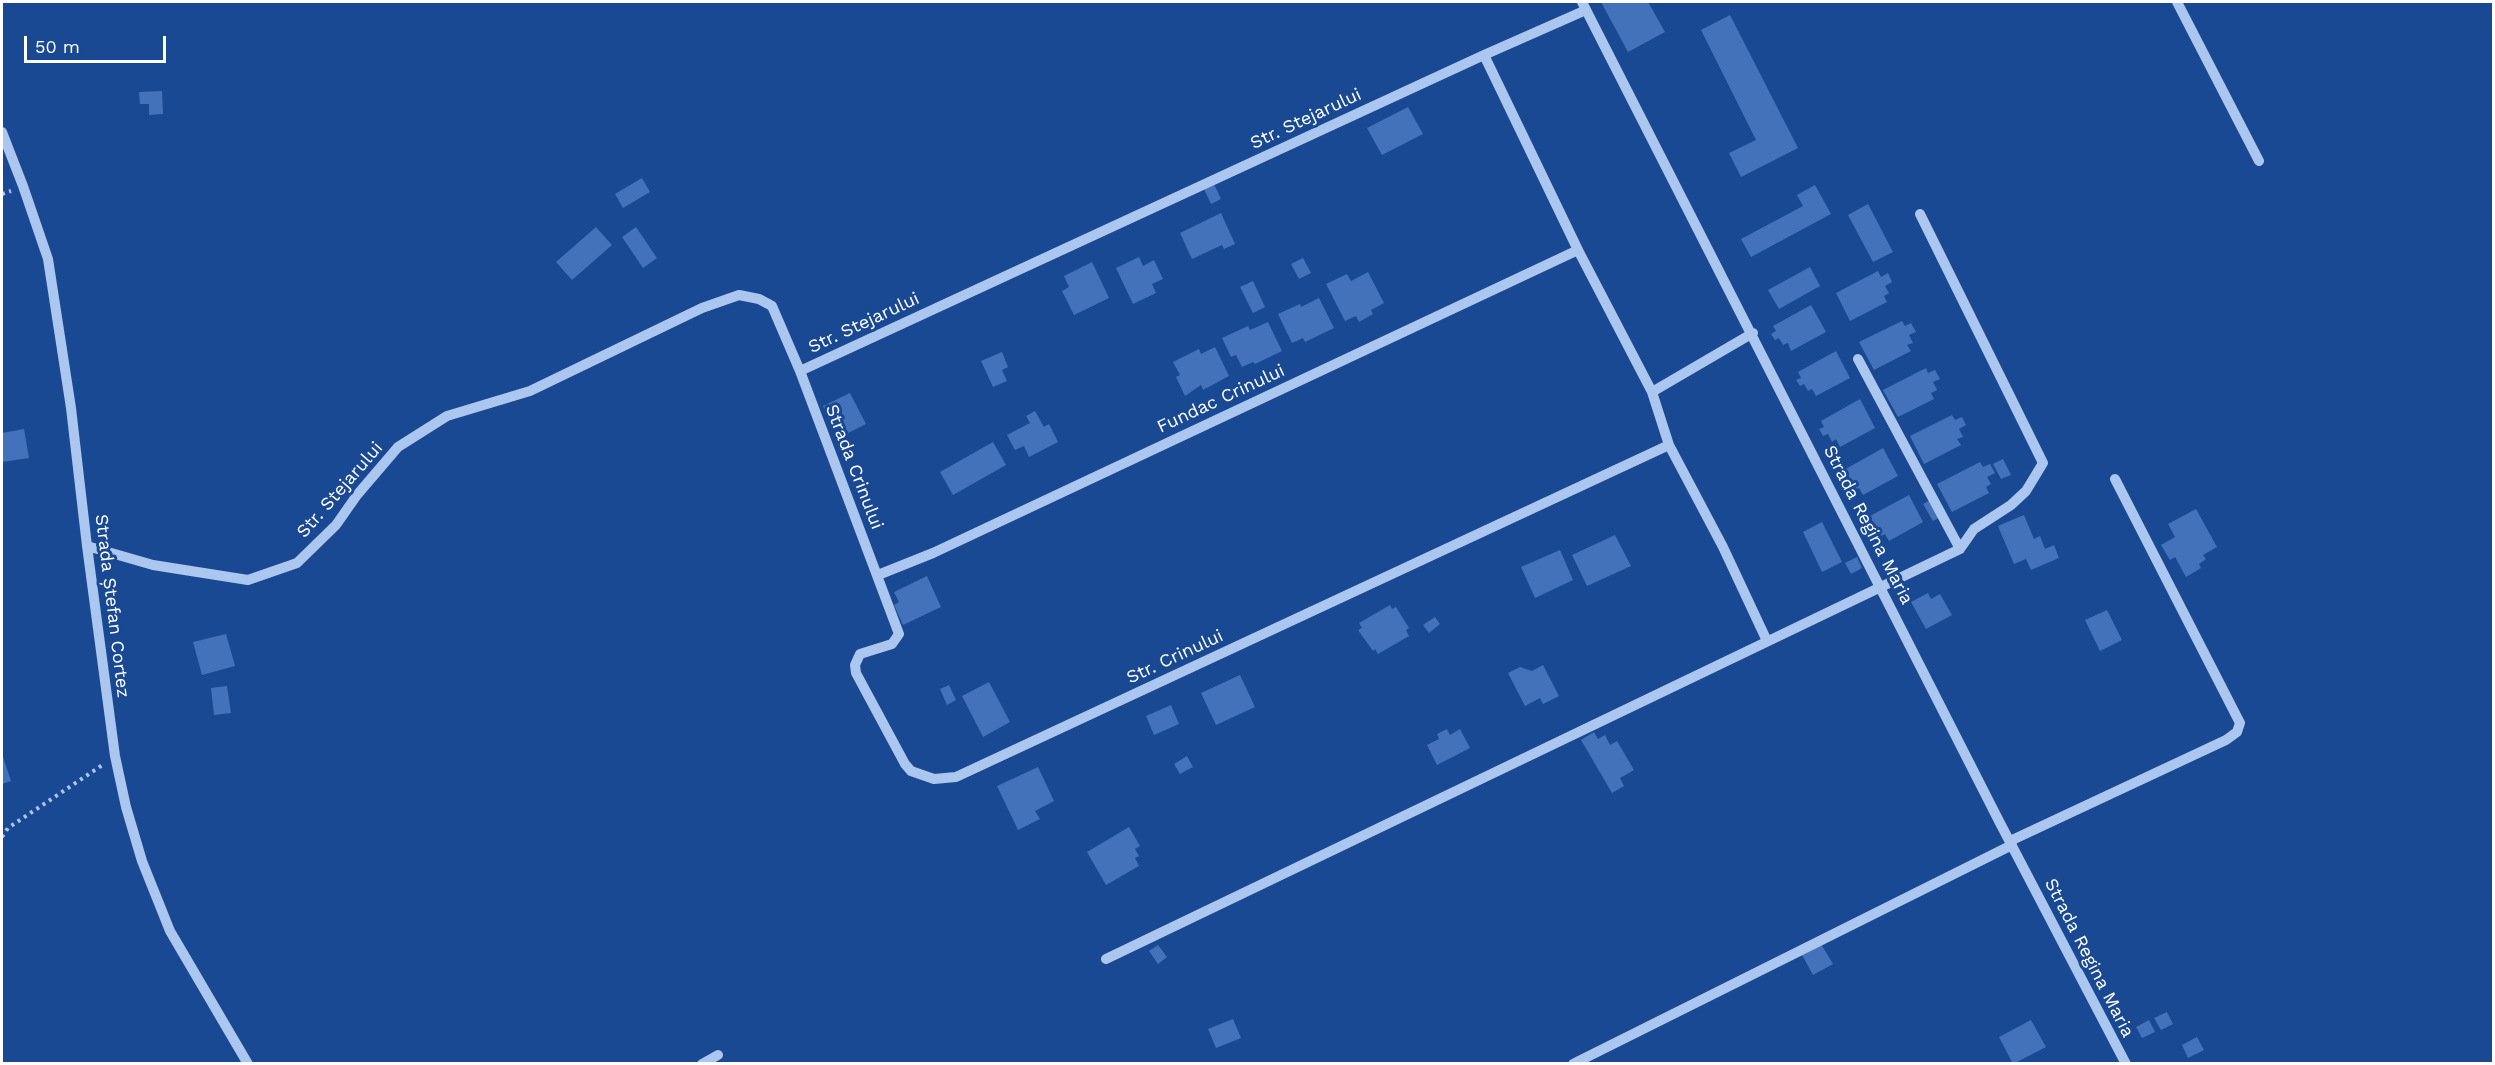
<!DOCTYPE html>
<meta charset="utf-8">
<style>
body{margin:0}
#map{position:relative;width:2495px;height:1065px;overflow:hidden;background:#1a4993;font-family:"Work Sans",sans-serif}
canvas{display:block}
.frame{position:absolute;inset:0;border:3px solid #fff;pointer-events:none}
.scale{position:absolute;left:24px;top:36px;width:142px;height:27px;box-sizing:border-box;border:3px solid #fff;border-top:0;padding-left:8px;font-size:18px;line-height:21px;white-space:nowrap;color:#fff;-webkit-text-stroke:4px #1a4993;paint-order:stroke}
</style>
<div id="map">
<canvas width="2495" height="1065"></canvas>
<div class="frame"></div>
<div class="scale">50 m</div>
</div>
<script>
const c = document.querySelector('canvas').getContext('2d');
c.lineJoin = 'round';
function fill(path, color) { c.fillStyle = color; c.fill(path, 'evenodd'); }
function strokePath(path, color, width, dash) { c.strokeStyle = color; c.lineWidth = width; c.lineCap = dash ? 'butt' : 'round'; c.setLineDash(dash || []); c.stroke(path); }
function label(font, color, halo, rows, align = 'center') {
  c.font = font + ' "Work Sans",sans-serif'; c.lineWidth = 6; c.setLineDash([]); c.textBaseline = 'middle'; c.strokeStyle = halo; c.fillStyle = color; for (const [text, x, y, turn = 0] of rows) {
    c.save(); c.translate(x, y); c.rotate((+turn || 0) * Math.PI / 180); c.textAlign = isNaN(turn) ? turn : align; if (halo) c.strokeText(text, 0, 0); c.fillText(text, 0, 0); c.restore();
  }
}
const building = new Path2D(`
 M1601 2H1648L1665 32 1628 52Z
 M1730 15 1798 148 1741 177 1729 153 1756 140 1701 30Z
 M162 91 163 114 149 115V104H140L139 92Z
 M1408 107 1423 134 1382 155 1367 128Z
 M642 178 650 192 623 208 615 194Z
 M1214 184 1221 199 1211 204 1204 189Z
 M1815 185 1831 214 1751 257 1741 239 1803 206 1797 195Z
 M1868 204 1893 252 1873 262 1848 215Z
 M1221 213 1235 244 1224 249 1222 245 1192 259 1180 233Z
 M596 227 612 245 572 280 556 262Z
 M636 227 657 258 643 268 622 237Z
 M1139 257 1143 266 1154 260 1163 279 1152 284 1156 293 1133 304 1116 268Z
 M1303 258 1311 273 1299 279 1291 264Z
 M1092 262 1109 298 1074 315 1062 291 1069 287 1064 276Z
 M1810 267 1820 286 1779 309 1768 290Z
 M1878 271 1881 277 1888 273 1892 282 1885 286 1889 293 1884 296 1887 302 1850 321 1836 293Z
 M1368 272 1384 303 1371 310 1373 314 1359 322 1356 316 1345 321 1326 284 1347 274 1351 281Z
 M1253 281 1265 307 1253 313 1240 287Z
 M1319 298 1334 328 1305 342 1303 338 1292 343 1278 314 1300 304 1301 307Z
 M1811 305 1826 332 1791 351 1788 343 1783 345 1779 338 1775 340 1771 334 1776 331 1773 326Z
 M1902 321 1905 326 1911 323 1916 332 1909 335 1913 343 1907 345 1911 351 1874 370 1859 342Z
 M1268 322 1282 351 1255 364 1253 362 1242 367 1236 355 1231 357 1222 338 1248 326 1250 330Z
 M1215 347 1229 376 1203 390 1201 385 1185 396 1176 377 1180 375 1173 362 1199 349 1201 354Z
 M1836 351 1850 378 1816 396 1812 389 1808 391 1804 384 1800 386 1796 380 1801 378 1798 372Z
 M1002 352 1008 367 1002 370 1007 381 993 387 981 361Z
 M1926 368 1928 373 1935 370 1940 379 1933 382 1937 390 1931 393 1934 399 1898 417 1883 390Z
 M850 393 866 424 838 438 823 406Z
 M1860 399 1875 428 1840 447 1836 439 1832 442 1828 434 1823 436 1819 429 1824 427 1821 421Z
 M1035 411 1044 427 1049 424 1058 442 1029 457 1024 446 1015 450 1007 435 1030 423 1026 416Z
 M1952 415 1955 420 1962 417 1966 425 1959 429 1963 437 1957 439 1961 445 1924 464 1910 436Z
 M24 429 29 458 2 462V433Z
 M993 442 1006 465 953 495 940 472Z
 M1883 448 1898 476 1863 495 1859 488 1855 490 1851 482 1847 484 1843 477 1847 475 1844 470Z
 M2003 459 2011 475 2001 479 1993 464Z
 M1980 462 1983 467 1990 464 1995 473 1987 477 1991 484 1986 487 1989 493 1952 512 1937 484Z
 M1909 495 1923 522 1889 541 1885 534 1881 536 1877 529 1872 530 1869 524 1873 522 1870 516Z
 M1932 499 1942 516 1933 521 1923 504Z
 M2196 509 2217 547 2203 555 2206 559 2199 564 2201 568 2186 577 2175 557 2170 560 2161 545 2175 537 2168 524Z
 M2024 515 2034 539 2040 536 2045 549 2054 545 2059 558 2031 570 2026 559 2014 564 1998 526Z
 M1822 522 1842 562 1822 572 1803 532Z
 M1615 535 1631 566 1587 586 1572 555Z
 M1560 550 1573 580 1535 598 1521 567Z
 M1857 557 1862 568 1851 574 1845 563Z
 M927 576 941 607 903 625 894 605 899 602 894 592Z
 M1928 593 1931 599 1940 594 1952 615 1926 629 1911 602Z
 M1390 605 1392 609 1396 607 1409 628 1406 630 1409 636 1378 654 1375 649 1373 651 1358 630 1362 628 1359 623Z
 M2107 610 2122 640 2100 651 2085 620Z
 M1435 617 1440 624 1429 633 1423 625Z
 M226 634 235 666 202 675 193 642Z
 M1543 665 1559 696 1543 704 1540 698 1525 706 1508 673 1520 667 1532 671Z
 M1240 675 1255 707 1216 725 1201 693Z
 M989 682 1010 722 983 737 962 696Z
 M949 685 956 700 947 705 940 689Z
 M227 686 231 713 214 715 211 688Z
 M1171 705 1179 724 1154 735 1146 716Z
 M1447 729 1450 735 1460 729 1470 748 1437 765 1427 745 1439 739 1437 734Z
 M1594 732 1598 739 1605 735 1610 745 1617 741 1634 770 1620 778 1624 786 1612 793 1581 740Z
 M2 754 11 781 2 784Z
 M1187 756 1193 767 1180 774 1174 764Z
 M1038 767 1054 801 1035 811 1040 819 1018 830 997 786Z
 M1129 827 1140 846 1135 849 1139 856 1135 858 1139 866 1106 885 1087 852Z
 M1821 944 1833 964 1813 975 1802 955Z
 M1158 945 1167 957 1158 964 1149 951Z
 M2167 1012 2173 1024 2161 1030 2154 1018Z
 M1233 1019 1241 1038 1216 1048 1208 1029Z
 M2031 1020 2046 1047 2013 1064 1999 1037Z
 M2149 1020 2155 1032 2142 1038 2136 1027Z
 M2197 1037 2204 1050 2188 1058 2182 1045Z`);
const path = new Path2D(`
 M2 194 11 191
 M2 837 8 828 104 764`);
const minor = new Path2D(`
 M1582 2 2000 823 2126 1064
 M2177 2 2259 161
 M1484 55 1578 250 1652 392 1669 445 1723 547 1767 641
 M2 132 23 186 48 259 71 408 87 546 115 756 126 807 142 861 170 931 248 1064
 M1920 214 2043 463 2026 491 2011 505 1974 529 1960 549
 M800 371 899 634 892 644 860 654 855 665 856 673 905 764 911 771 934 779 956 777 1669 445
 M1652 392 1753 333
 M87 546 153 565 248 580 297 563 336 525 357 495 398 447 447 416 530 391 702 308 739 295 759 299 772 306 800 371 1484 55 1586 10
 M878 575 933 553 1578 250
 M2010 841 2226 740 2237 732 2240 723 2115 479
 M1106 959 1960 549 1858 359
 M702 1064 718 1055
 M1573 1064 2012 845`);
const streetNames = [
 ["Str. Stejarului",1306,119,-25],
 ["Str. Stejarului",864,323,-25],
 ["Fundac Crinului",1221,399,-25],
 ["Strada Crinului",854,467,69],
 ["Str. Stejarului",340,490,-49],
 ["Strada Regina Maria",1868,525,63],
 ["Strada Ștefan Cortez",112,606,83],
 ["Str. Crinului",1175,657,-25],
 ["Strada Regina Maria",2089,958,63]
];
fill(building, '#4372ba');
strokePath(path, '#abc6ef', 4, [3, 4.5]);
strokePath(minor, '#abc6ef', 10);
label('18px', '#fff', '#1a4993', streetNames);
</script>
